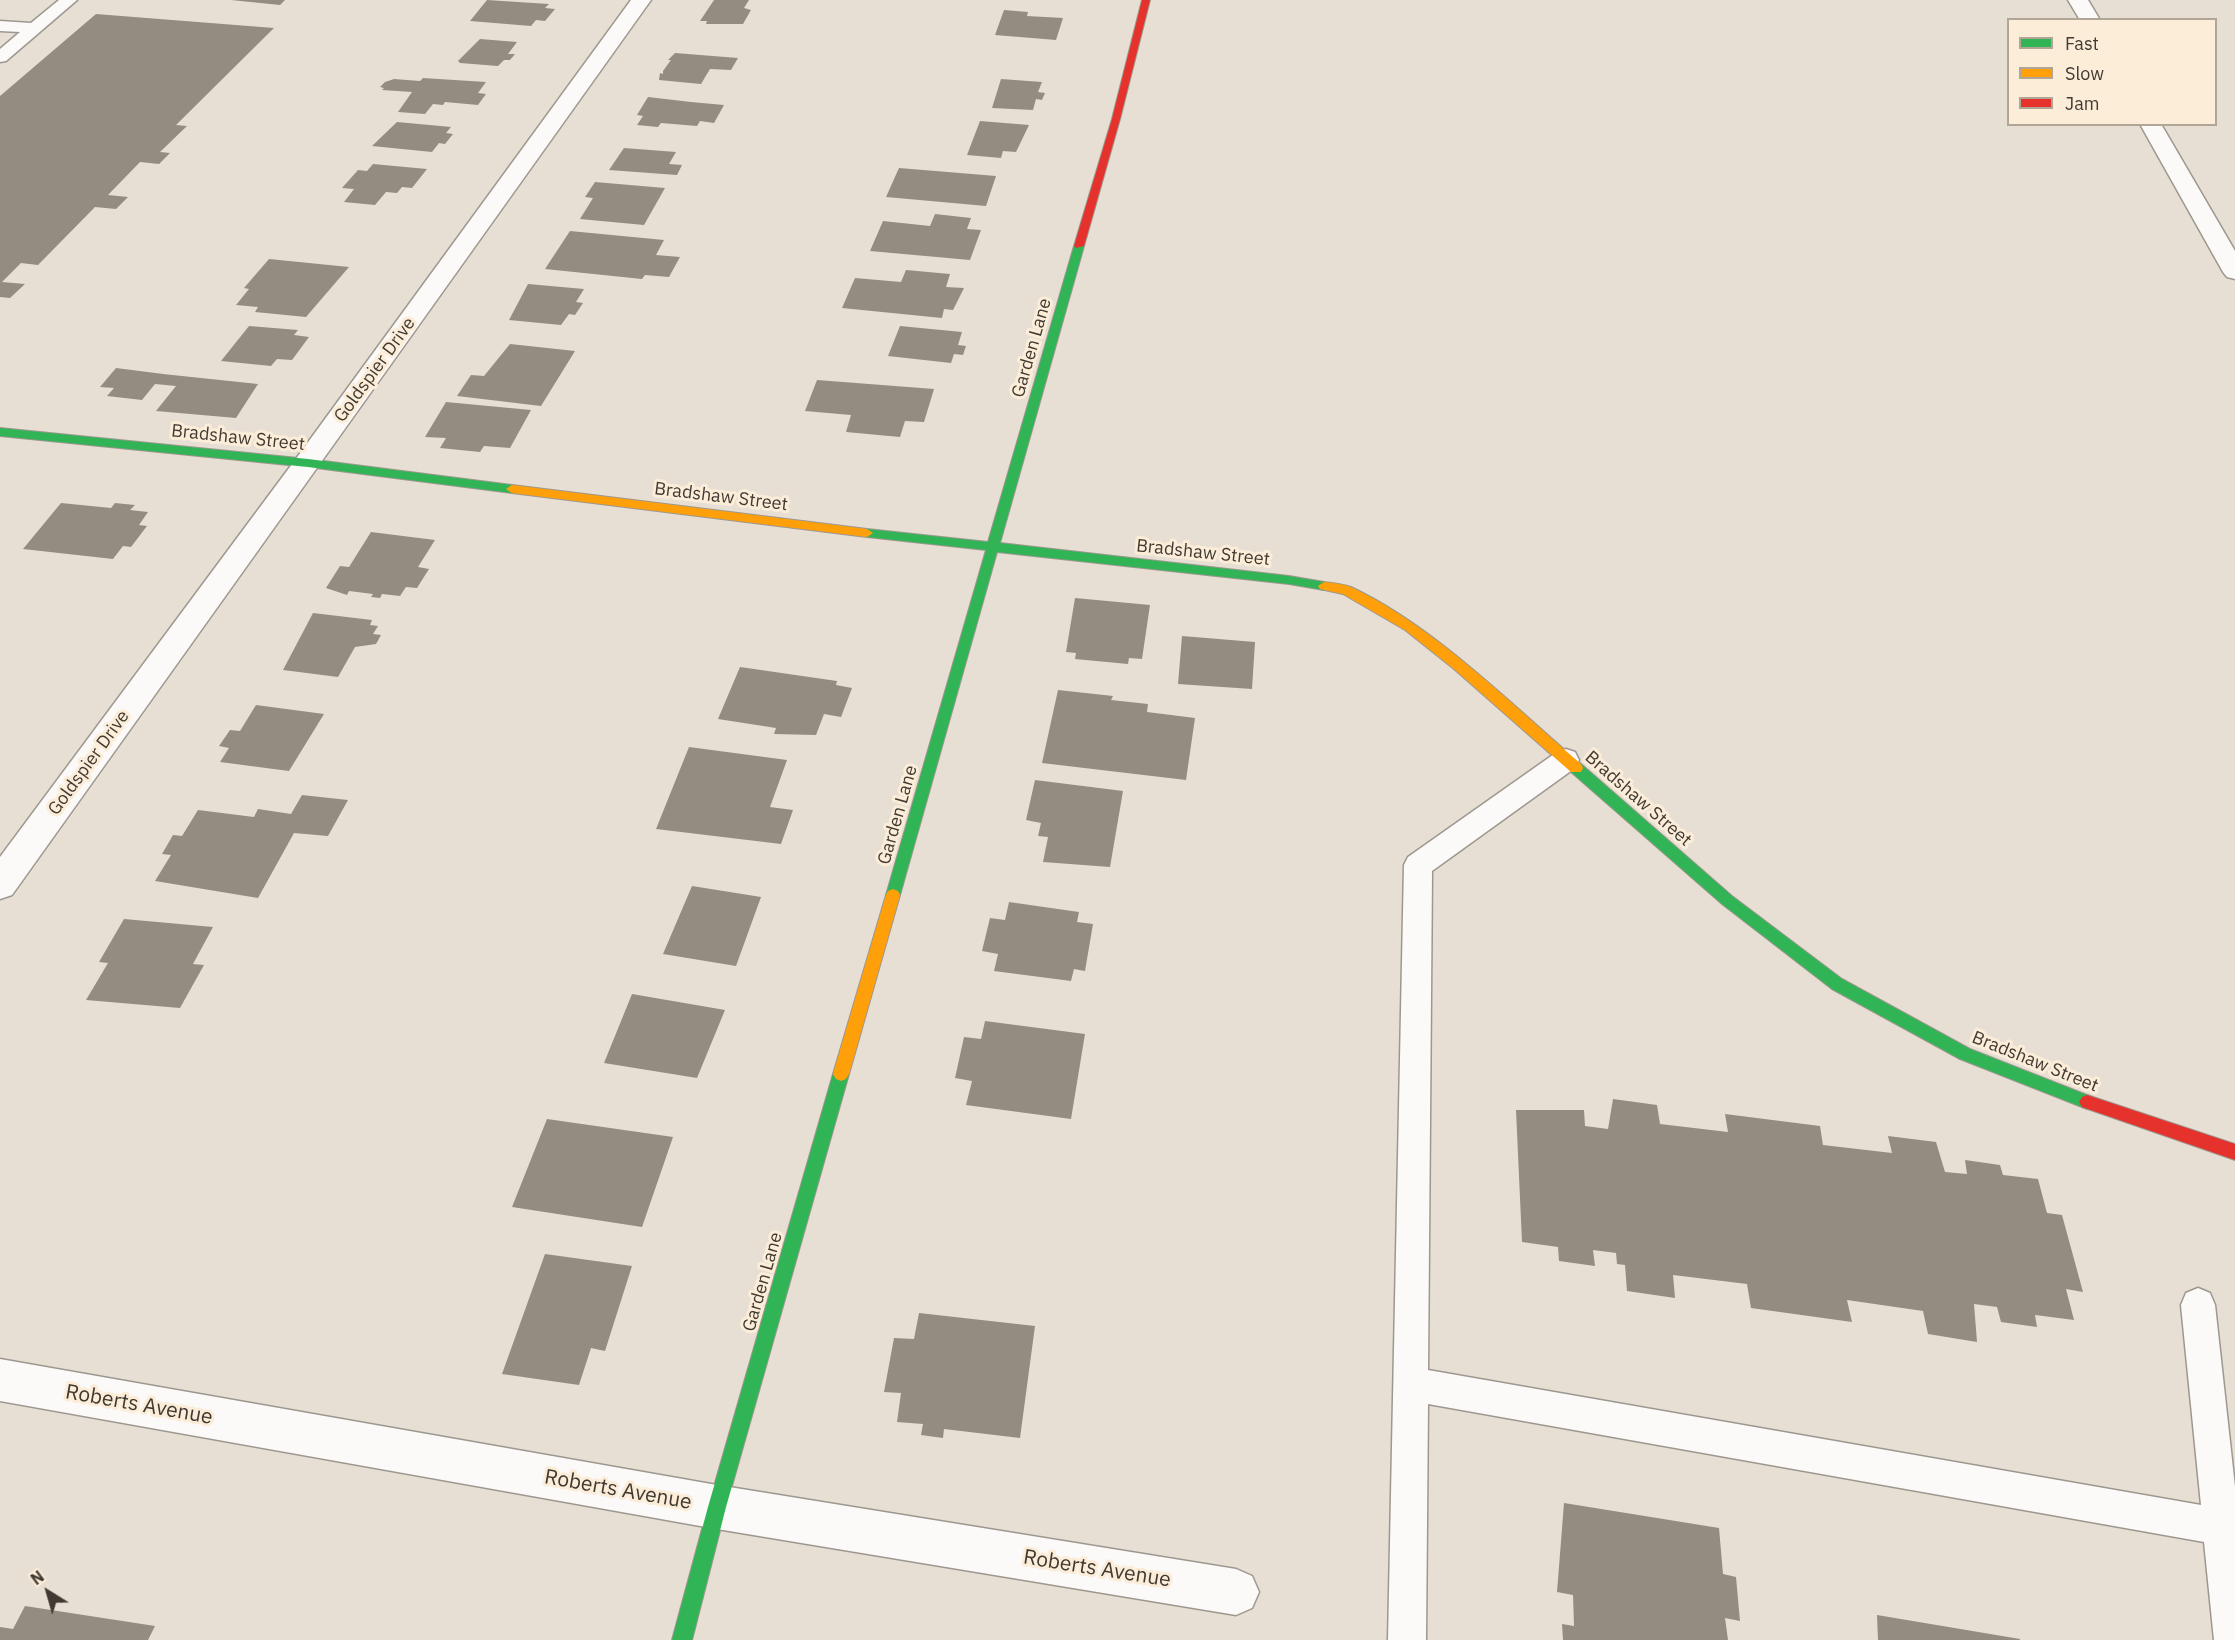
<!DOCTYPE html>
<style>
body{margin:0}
#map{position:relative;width:2235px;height:1640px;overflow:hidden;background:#e7dfd4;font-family:"IBM Plex Sans",sans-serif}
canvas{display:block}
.legend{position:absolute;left:2007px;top:18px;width:210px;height:108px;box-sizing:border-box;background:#fcedd9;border:2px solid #b1a596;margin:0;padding:8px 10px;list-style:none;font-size:18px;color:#403a32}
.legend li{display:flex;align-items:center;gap:12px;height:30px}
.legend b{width:30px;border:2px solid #b1a596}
.north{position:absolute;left:18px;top:1562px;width:60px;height:60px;-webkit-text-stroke:4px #fcedd9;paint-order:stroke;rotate:323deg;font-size:16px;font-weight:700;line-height:24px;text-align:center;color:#403a32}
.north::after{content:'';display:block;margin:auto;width:21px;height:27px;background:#403a32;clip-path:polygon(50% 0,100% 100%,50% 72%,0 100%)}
</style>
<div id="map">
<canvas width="2235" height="1640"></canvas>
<ul class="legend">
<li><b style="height:8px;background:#30b455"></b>Fast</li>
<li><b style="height:8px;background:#ff9f0a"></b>Slow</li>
<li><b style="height:8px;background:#e5322d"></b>Jam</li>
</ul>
<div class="north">N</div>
</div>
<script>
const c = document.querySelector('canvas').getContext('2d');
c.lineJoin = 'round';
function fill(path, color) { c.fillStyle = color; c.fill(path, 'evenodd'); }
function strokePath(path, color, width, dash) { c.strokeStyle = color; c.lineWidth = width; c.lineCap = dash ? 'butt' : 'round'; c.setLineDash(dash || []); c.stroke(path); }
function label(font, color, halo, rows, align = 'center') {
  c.font = font + ' "IBM Plex Sans",sans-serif'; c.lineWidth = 6; c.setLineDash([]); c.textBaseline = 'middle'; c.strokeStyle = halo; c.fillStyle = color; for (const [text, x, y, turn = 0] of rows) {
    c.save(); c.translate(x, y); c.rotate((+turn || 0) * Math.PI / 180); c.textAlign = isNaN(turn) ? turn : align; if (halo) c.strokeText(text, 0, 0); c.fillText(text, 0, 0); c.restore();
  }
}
const building = new Path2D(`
 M231 0H285L280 5Z
 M487 0 549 4 545 8 555 9 545 21 536 20 531 26 470 21Z
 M714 0H749L744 8 751 10 743 24H706L707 21H700Z
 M1004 10 1028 12 1027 16 1063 18 1056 40 995 35Z
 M96 14 274 28 176 125 187 126 160 152 170 153 159 164 140 162 108 195 128 197 116 209 95 207 38 265 21 263 2 282 25 284 10 298 0 297V96Z
 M480 39 517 42 508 54H515L510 60H504L498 66 460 63 458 61Z
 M675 53 738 58 731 70 710 69 701 84 659 80 660 73 663 74V71L671 60H668Z
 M423 78 486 82 478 93 486 94 478 105 445 102 443 105 433 104 425 114 398 112 412 92 382 90 384 88 380 87 385 82 394 79 420 81Z
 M1001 79 1042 82 1038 92 1045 93 1042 100 1036 99 1033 110 992 108Z
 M648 97 691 102 724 105 714 123 700 121 697 126 661 123 658 127 637 125 643 116 637 115Z
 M980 121 1029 125 1016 152 1003 151 1001 158 967 155Z
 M397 122 451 127 446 133 453 134 445 144 439 143 432 152 372 146Z
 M624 148 676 152 669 164 682 165 677 175 609 170Z
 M373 164 427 169 412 188 402 187 397 193 386 192 375 205 344 202 354 189 342 188 358 170 367 171Z
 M899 168 996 176 986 206 886 197Z
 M595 182 665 188 644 225 580 219 593 198 585 197Z
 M935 214 971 218 967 229 981 230 970 260 870 251 883 221 930 226Z
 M570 231 664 240 656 255 680 257 669 277 645 275 642 279 545 269Z
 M269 259 349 267 306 317 255 312 258 307 236 305 249 289 244 288Z
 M906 270 950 274 946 287 964 288 953 310 944 309 942 318 842 308 855 278 901 282Z
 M528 284 584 289 576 302 583 303 575 315 569 314 561 325 509 320Z
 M249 326 298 330 294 335 309 337 292 360 277 359 271 366 221 361Z
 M900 326 962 332 958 345 966 346 963 355 954 354 951 363 888 356Z
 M510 344 575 351 541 406 457 396 471 375 484 376Z
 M116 368 163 374 258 384 236 418 156 411 176 386 155 384 142 400 107 396 114 388 100 387Z
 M817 380 934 389 924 422 905 421 900 437 846 432 851 415 805 411Z
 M446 402 531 410 510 448 484 446 480 452 440 448 446 438 425 437Z
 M61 503 111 508 115 503 135 505 130 510 148 512 139 525 147 526 131 547 123 546 113 559 23 549Z
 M371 532 435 540 418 567 429 569 417 588 406 587 400 596 382 594 380 598 371 597 373 594 349 591 347 595 326 588 340 566 349 567Z
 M1075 598 1150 605 1142 659 1129 658 1128 664 1075 659 1076 653 1066 652Z
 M313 613 372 620 370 625 378 626 373 634 381 635 376 644 355 647 338 677 283 670Z
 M1182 636 1255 642 1252 689 1178 684Z
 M740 667 837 681 836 685 852 688 841 717 824 714 816 735 774 734 776 728 718 719Z
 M1058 690 1113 696 1111 700 1148 704 1147 712 1195 718 1186 780 1042 763Z
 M256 705 324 714 289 771 220 762 229 748 219 746 230 730 240 731Z
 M689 747 787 760 770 807 793 810 781 844 656 829Z
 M1035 780 1123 791 1110 867 1043 862 1048 837 1038 836 1041 823 1026 820Z
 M302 795 348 800 328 836 294 833 258 898 155 881 171 855 162 854 173 835 182 836 198 810 254 817 258 809 291 814Z
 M692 886 761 897 736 966 663 954Z
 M1009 902 1079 912 1077 922 1093 924 1085 971 1074 969 1071 981 994 971 998 954 982 951 990 918 1005 920Z
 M124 919 213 927 193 964 204 965 180 1008 86 1000 108 963 99 962Z
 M632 994 725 1010 697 1078 604 1063Z
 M985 1021 1085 1034 1071 1119 966 1105 972 1081 955 1078 964 1037 981 1039Z
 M1613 1099 1657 1105 1660 1124 1728 1132 1725 1114 1820 1126 1823 1145 1892 1153 1888 1136 1936 1142 1945 1172 1967 1174 1965 1160 2000 1165 2003 1175 2038 1179 2047 1213 2062 1215 2083 1292 2066 1289 2074 1320 2035 1315 2037 1327 2001 1322 1997 1307 1974 1304 1977 1342 1928 1334 1923 1311 1847 1300 1852 1322 1751 1308 1747 1284 1673 1275 1675 1298 1627 1291 1625 1265 1617 1264 1616 1253 1593 1250 1595 1266 1559 1261 1558 1247 1522 1242 1516 1110H1584L1585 1126 1608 1129Z
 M547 1119 673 1137 642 1227 512 1207Z
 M545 1254 632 1266 605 1351 591 1348 579 1385 502 1374Z
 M919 1313 1035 1326 1020 1438 944 1429 943 1438 921 1435 923 1424 897 1422 901 1393 884 1392 894 1338 914 1339Z
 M1564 1503 1719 1528 1723 1574 1736 1577 1740 1621 1725 1618 1728 1640H1563L1562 1624 1574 1626 1573 1595 1557 1592Z
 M25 1606 155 1626 148 1640H0V1627L13 1629Z
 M1877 1615 2020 1639V1640H1878Z`);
const lane = new Path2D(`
 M59 0H77L6 61 0 62V49L20 32 0 31V21L31 23Z
 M1566 749 1575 752 1579 760 1575 768 1432 871 1428 1370 2201 1505 2181 1305 2186 1293 2198 1288 2210 1293 2215 1305 2235 1487V1640H2214L2204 1542 1428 1404 1426 1640H1388L1404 865 1408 857 1557 752Z`);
const street = new Path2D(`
 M631 0H651L12 895 0 899V857L298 456Z
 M2068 0H2088L2100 20H2080Z
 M2140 124H2161L2235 251V279L2227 277 2223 272Z
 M0 1359 717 1485 1236 1569 1252 1576 1259 1592 1252 1608 1236 1615 717 1529 0 1401Z`);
const fast = new Path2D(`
 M1079 243 1084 246 1000 543 1289 576 1324 582 1330 586 1324 590 1289 584 997 552 900 895 898 899 893 901 888 899 886 895 986 550 867 537 861 533 867 529 988 542 1074 246Z
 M0 428 308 459 512 485 518 489 512 493 308 467 0 436Z
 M1576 763 1581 764 1732 896 1842 979 1970 1049 2092 1097 2095 1102 2092 1107 2087 1109 1960 1059 1832 989 1722 904 1571 772 1569 768 1571 764Z
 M841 1067 846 1069 849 1074 726 1507 692 1640H672L708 1507 833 1074 836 1069Z`);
const slow = new Path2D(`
 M512 485 867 529 873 533 867 537 512 493 506 489Z
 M1324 582C1333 583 1343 584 1351 587 1434 626 1511 704 1581 764L1583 768 1581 772H1571L1454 669 1405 630 1343 594 1320 589 1318 586Z
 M893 889 898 891 900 895 849 1074 846 1079 841 1081 836 1079 833 1074 886 895 888 891Z`);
const jam = new Path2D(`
 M1142 0H1150L1120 119 1084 246 1076 248 1074 246 1112 119Z
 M2087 1095 2235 1144V1160L2082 1107 2079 1102 2082 1097Z`);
const streetNames = [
 ["Garden Lane",1032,348,-74],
 ["Goldspier Drive",375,370,-54],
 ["Bradshaw Street",238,438,6],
 ["Bradshaw Street",721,497,7],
 ["Bradshaw Street",1203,553,6],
 ["Goldspier Drive",89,763,-54],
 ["Bradshaw Street",1638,799,41],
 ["Garden Lane",898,815,-74],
 ["Bradshaw Street",2035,1062,22],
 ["Garden Lane",763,1282,-74]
];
const nearStreetnames = [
 ["Roberts Avenue",139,1405,10],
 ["Roberts Avenue",618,1490,10],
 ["Roberts Avenue",1097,1569,9]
];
fill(building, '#948c80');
strokePath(lane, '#9d988f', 3);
strokePath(street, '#9d988f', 3);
strokePath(fast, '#9d988f', 2);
strokePath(slow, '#9d988f', 2);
strokePath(jam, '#9d988f', 2);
fill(lane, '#fbfaf9');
fill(street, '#fbfaf9');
fill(fast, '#30b455');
fill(slow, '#ff9f0a');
fill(jam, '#e5322d');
label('18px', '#403a32', '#fcedd9', streetNames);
label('21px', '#403a32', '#fcedd9', nearStreetnames);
</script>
